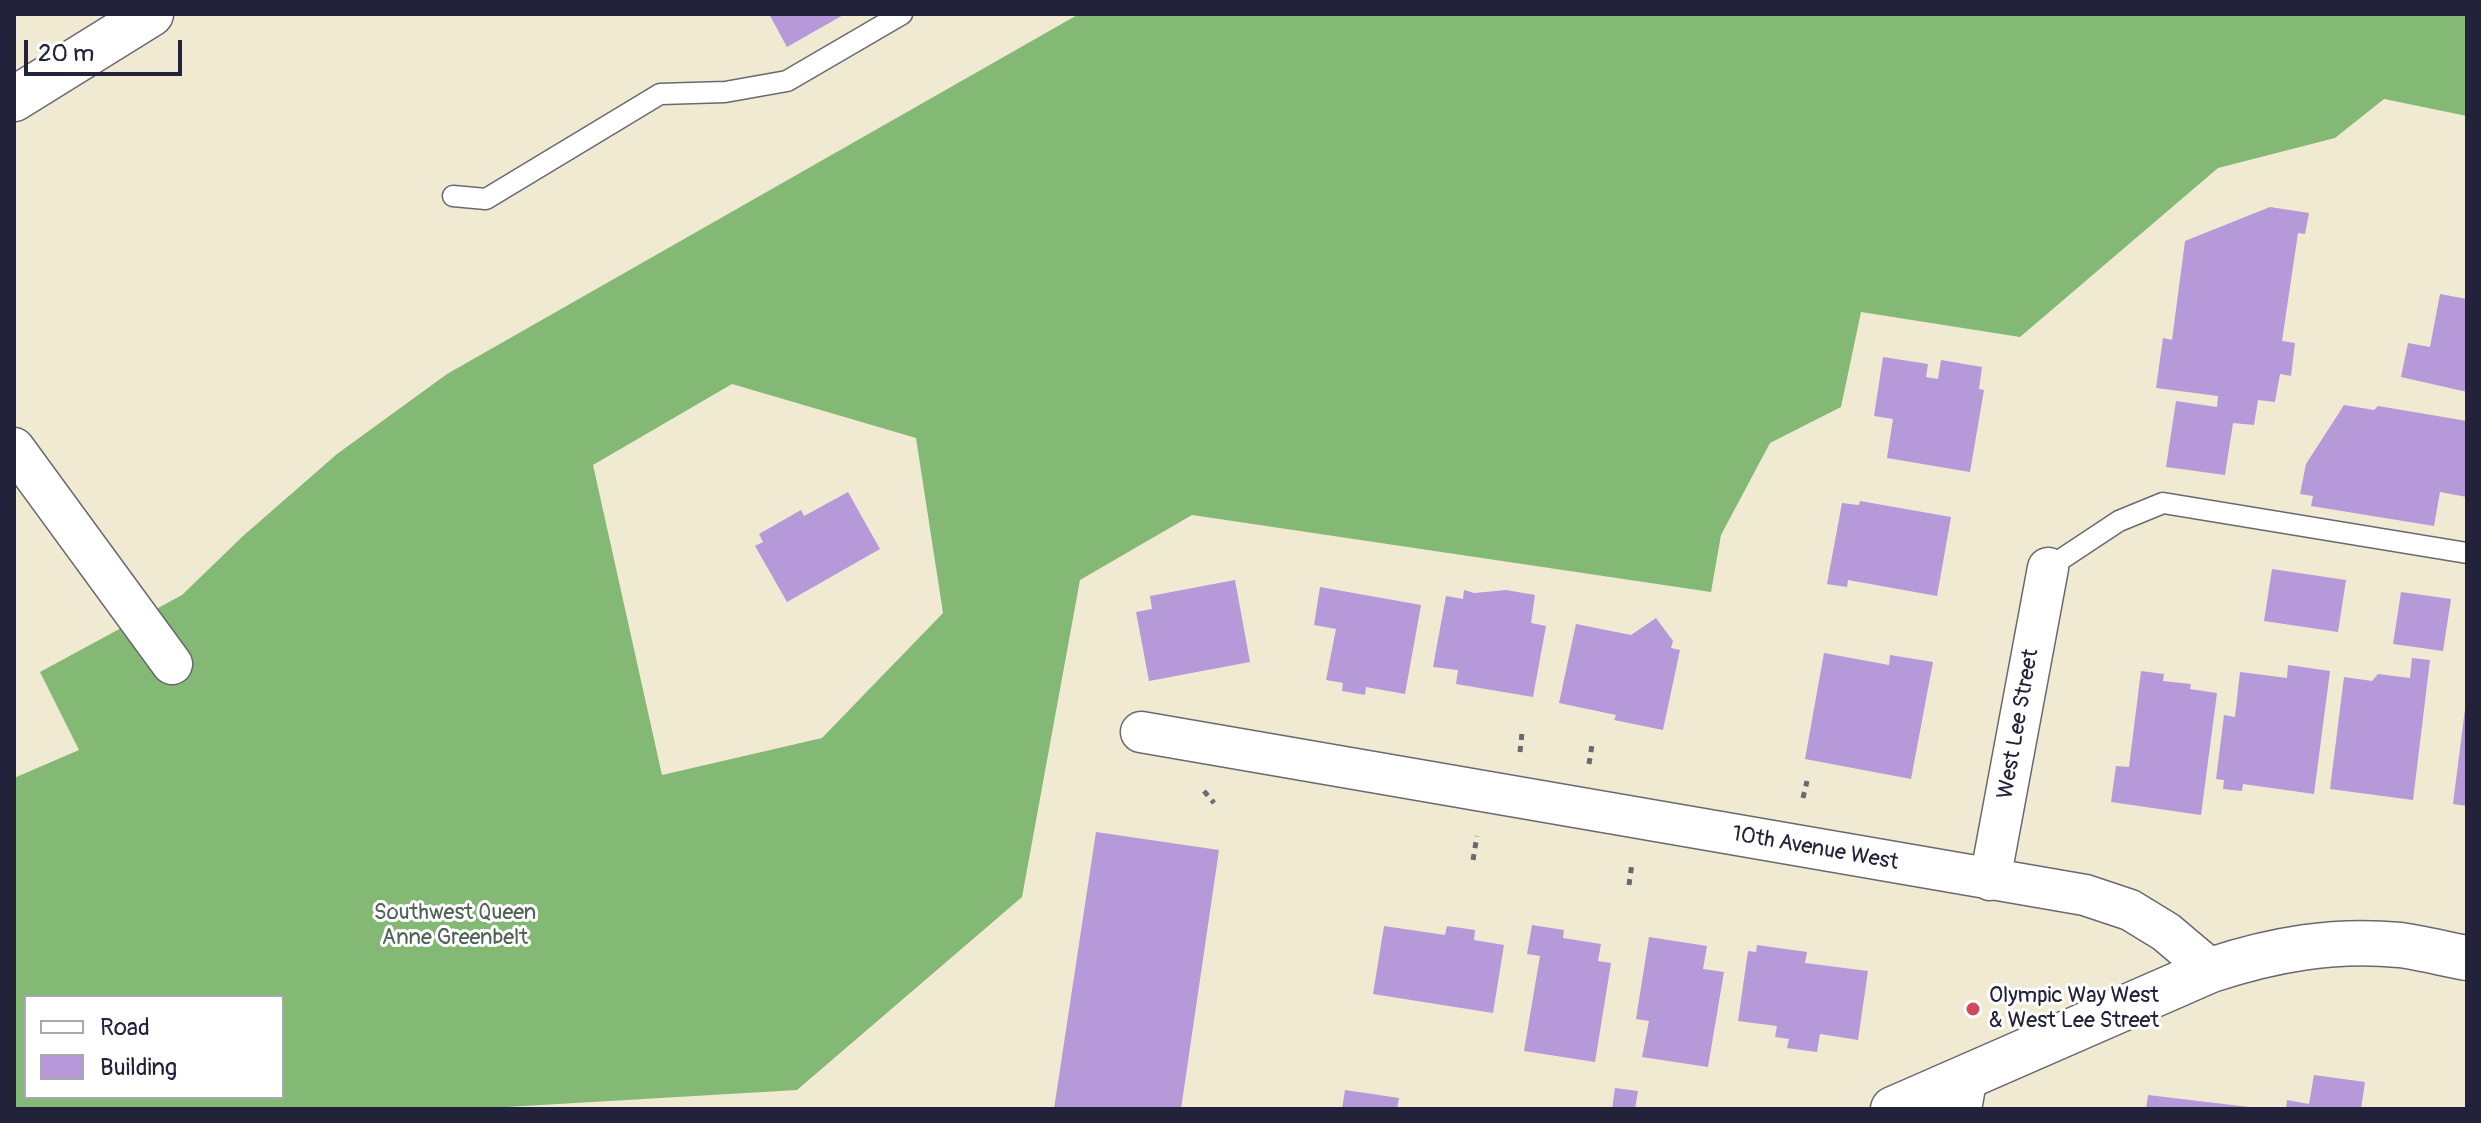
<!DOCTYPE html>
<style>
body{margin:0}
#map{position:relative;width:2481px;height:1123px;overflow:hidden;background:#f1ead3;font-family:Pangolin,sans-serif}
canvas{display:block}
.frame{position:absolute;inset:0;border:16px solid #22223b;pointer-events:none}
.legend{position:absolute;left:24px;top:995px;width:260px;height:104px;box-sizing:border-box;background:#fff;border:2px solid #a7a7b1;margin:0;padding:10px 14px;list-style:none;font-size:24px;color:#22223b}
.legend li{display:flex;align-items:center;gap:16px;height:40px}
.legend b{width:40px;border:2px solid #a7a7b1}
.scale{position:absolute;left:24px;top:40px;width:158px;height:36px;box-sizing:border-box;border:4px solid #22223b;border-top:0;padding-left:10px;font-size:24px;line-height:28px;white-space:nowrap;color:#22223b;-webkit-text-stroke:6px #fff;paint-order:stroke}
</style>
<div id="map">
<canvas width="2481" height="1123"></canvas>
<div class="frame"></div>
<ul class="legend">
<li><b style="height:10px;background:#fff"></b>Road</li>
<li><b style="height:22px;background:#b599d9"></b>Building</li>
</ul>
<div class="scale">20 m</div>
</div>
<script>
const c = document.querySelector('canvas').getContext('2d');
c.lineJoin = 'round';
function fill(path, color) { c.fillStyle = color; c.fill(path, 'evenodd'); }
function strokePath(path, color, width, dash) { c.strokeStyle = color; c.lineWidth = width; c.lineCap = dash ? 'butt' : 'round'; c.setLineDash(dash || []); c.stroke(path); }
function label(font, color, halo, rows, align = 'center') {
  c.font = font + ' Pangolin,sans-serif'; c.lineWidth = 6; c.setLineDash([]); c.textBaseline = 'middle'; c.strokeStyle = halo; c.fillStyle = color; for (const [text, x, y, turn = 0] of rows) {
    c.save(); c.translate(x, y); c.rotate((+turn || 0) * Math.PI / 180); c.textAlign = isNaN(turn) ? turn : align; if (halo) c.strokeText(text, 0, 0); c.fillText(text, 0, 0); c.restore();
  }
}
const forest = new Path2D(`
 M1079 14H2467V116L2384 99 2335 138 2218 168 2020 337 1861 312 1841 407 1770 443 1721 535 1711 592 1192 515 1080 580 1022 897 797 1090 473 1109H14V778L79 750 40 672 182 595 243 536 337 454 447 374ZM732 384 916 438 943 613 822 738 662 775 593 465ZM26 997H282V1097H26Z`);
const building = new Path2D(`
 M769 14H845L787 47Z
 M2270 207 2309 213 2305 234 2298 233 2282 341 2295 343 2291 376 2280 374 2275 402 2258 400 2254 425 2233 423 2225 475 2166 467 2176 401 2217 407 2218 396 2156 388 2163 338 2172 340 2185 241Z
 M2440 294 2467 299V392L2401 377 2408 343 2430 347Z
 M1883 357 1928 364 1926 377 1938 379 1941 360 1982 367 1979 389 1984 390 1970 472 1887 458 1893 419 1874 416Z
 M2344 405 2374 410 2378 406 2467 421V497L2440 492 2434 526 2311 506 2313 496 2300 494 2306 464Z
 M848 492 880 549 787 602 755 546 763 542 759 534 801 510 804 516Z
 M1860 501 1951 517 1937 596 1848 580 1847 587 1827 584 1842 503 1859 505Z
 M2272 569 2346 580 2338 632 2264 621Z
 M1235 580 1250 662 1149 681 1136 612 1152 609 1150 596Z
 M1320 587 1421 605 1405 694 1366 687 1365 695 1342 691 1343 683 1326 680 1336 629 1314 625Z
 M1464 590 1474 593 1506 590 1535 595 1531 623 1546 626 1533 697 1456 684 1458 670 1433 667 1446 596 1463 599Z
 M2401 592 2451 599 2443 651 2393 644Z
 M1656 618 1673 641 1671 648 1680 650 1663 730 1614 720 1616 715 1559 703 1576 624 1631 635Z
 M1824 653 1889 665 1890 655 1933 662 1911 779 1805 759Z
 M2412 658 2430 660 2413 800 2330 789 2344 677 2372 681 2378 674 2410 678Z
 M2288 665 2330 671 2314 794 2243 784 2242 791 2223 789 2224 780 2216 779 2224 715 2235 717 2240 672 2287 678Z
 M2141 671 2164 674 2163 681 2191 684 2190 689 2217 693 2201 815 2111 802 2116 766 2129 767Z
 M2465 709 2467 710V806L2453 804Z
 M1096 832 1219 850 1181 1109H1054Z
 M1532 925 1564 930 1563 938 1601 944 1598 961 1611 963 1595 1062 1524 1051 1540 956 1527 954Z
 M1384 926 1445 935 1447 926 1475 930 1474 940 1504 945 1493 1013 1373 994Z
 M1649 937 1707 946 1703 969 1724 972 1708 1067 1642 1057 1649 1021 1636 1019Z
 M1757 945 1807 952 1805 963 1868 971 1858 1040 1820 1034 1817 1052 1787 1048 1789 1039 1775 1037 1777 1026 1738 1021 1748 951 1756 952Z
 M2314 1075 2365 1082 2361 1109H2286L2287 1100 2309 1104Z
 M1615 1088 1638 1091 1635 1109H1612Z
 M1345 1090 1399 1098 1397 1109H1342Z
 M2148 1095 2249 1107V1109H2146Z`);
const path = new Path2D(`
 M1520 752 1522 733
 M1589 764 1592 745
 M1204 791 1214 803
 M1803 798 1807 781
 M1473 860 1477 836
 M1629 885 1632 863`);
const service = new Path2D(`
 M453 196 486 199 660 94 725 92 787 81 902 14
 M2048 568 2119 521 2163 503 2467 553`);
const minor = new Path2D(`
 M14 448 172 664
 M1141 732 2085 895 2130 910 2166 932 2211 970
 M1990 880 2048 568
 M1961 1109 1967 1076`);
const tertiary = new Path2D(`
 M1893 1109 2211 970C2275 949 2333 939 2400 945 2422 948 2445 954 2467 958`);
const primary = new Path2D(`
 M14 99 151 14`);
const markers = [
 [1973,1009,8,"#d1495b"]
];
const streetNames = [
 ["West Lee Street",2019,724,-80],
 ["10th Avenue West",1815,849,10]
];
const parkNames = [
 ["Southwest Queen",455,913],
 ["Anne Greenbelt",455,938]
];
const poiNames = [
 ["Olympic Way West",1989,996],
 ["& West Lee Street",1989,1021]
];
fill(forest, '#84b975');
fill(building, '#b599d9');
strokePath(service, '#6a6870', 23);
strokePath(minor, '#6a6870', 43);
strokePath(tertiary, '#6a6870', 47);
strokePath(primary, '#6a6870', 47);
strokePath(path, '#6a6870', 5, [6, 6]);
strokePath(service, '#fff', 20);
strokePath(minor, '#fff', 40);
strokePath(tertiary, '#fff', 44);
strokePath(primary, '#fff', 44);
for (const [x, y, r, color] of markers) { const dot = new Path2D(); dot.arc(x, y, r, 0, 2 * Math.PI); c.fillStyle = color; c.fill(dot); strokePath(dot, '#fff', 3); }
label('22px', '#22223b', '#fff', streetNames);
label('22px', '#506256', '#fff', parkNames);
label('22px', '#22223b', '#fff', poiNames, 'left');
</script>
